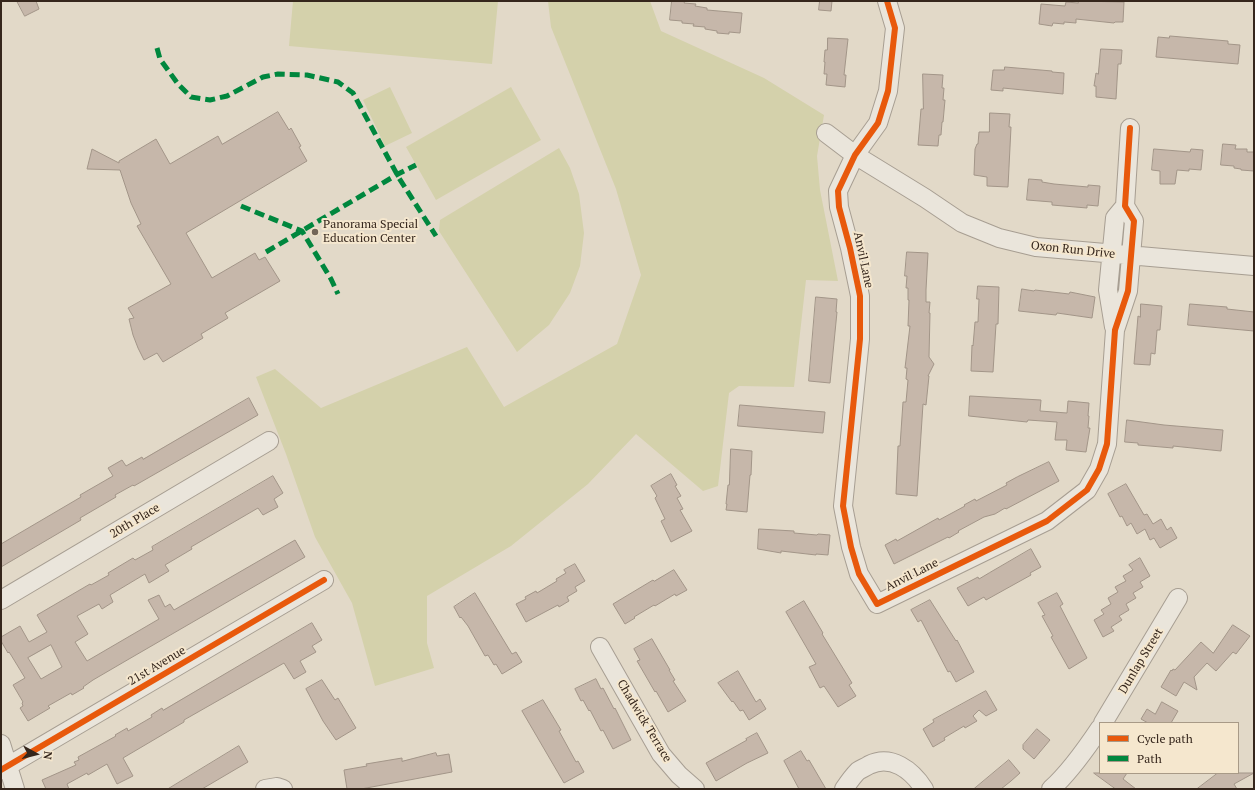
<!DOCTYPE html>
<style>
body{margin:0}
#map{position:relative;width:1255px;height:790px;overflow:hidden;background:#e2d9c8;font-family:"PT Serif",serif}
canvas{display:block}
.frame{position:absolute;inset:0;border:2px solid #35261c;pointer-events:none}
.legend{position:absolute;left:1099px;top:722px;width:140px;height:52px;box-sizing:border-box;background:#f5e7ce;border:1px solid #a89a87;margin:0;padding:5px 7px;list-style:none;font-size:12px;color:#35261c}
.legend li{display:flex;align-items:center;gap:8px;height:20px}
.legend b{width:20px;border:1px solid #a89a87}
.north{position:absolute;left:16px;top:734px;width:40px;height:40px;-webkit-text-stroke:3px #f5e7ce;paint-order:stroke;rotate:97deg;font-size:11px;font-weight:700;line-height:16px;text-align:center;color:#35261c}
.north::after{content:'';display:block;margin:auto;width:14px;height:18px;background:#35261c;clip-path:polygon(50% 0,100% 100%,50% 72%,0 100%)}
</style>
<div id="map">
<canvas width="1255" height="790"></canvas>
<div class="frame"></div>
<ul class="legend">
<li><b style="height:5px;background:#e8590c"></b>Cycle path</li>
<li><b style="height:5px;background:#00873e"></b>Path</li>
</ul>
<div class="north">N</div>
</div>
<script>
const c = document.querySelector('canvas').getContext('2d');
c.lineJoin = 'round';
function fill(path, color) { c.fillStyle = color; c.fill(path, 'evenodd'); }
function strokePath(path, color, width, dash) { c.strokeStyle = color; c.lineWidth = width; c.lineCap = dash ? 'butt' : 'round'; c.setLineDash(dash || []); c.stroke(path); }
function label(font, color, halo, rows, align = 'center') {
  c.font = font + ' "PT Serif",serif'; c.lineWidth = 4; c.setLineDash([]); c.textBaseline = 'middle'; c.strokeStyle = halo; c.fillStyle = color; for (const [text, x, y, turn = 0] of rows) {
    c.save(); c.translate(x, y); c.rotate((+turn || 0) * Math.PI / 180); c.textAlign = isNaN(turn) ? turn : align; if (halo) c.strokeText(text, 0, 0); c.fillText(text, 0, 0); c.restore();
  }
}
const green = new Path2D(`
 M293 1H498L492 64 289 46Z
 M548 1H650L661 31 764 78 824 115 817 156 820 190 838 281 806 280 794 387 739 386 729 393 718 486 703 491 636 434 588 484 511 546 427 596V643L434 668 375 686 352 603 315 537 286 454 256 377 275 369 321 408 467 347 504 407 617 344 641 275 616 189 551 27Z
 M390 87 412 133 385 146 363 100Z
 M511 87 541 140 436 200 406 147Z
 M559 148 570 168 579 194 584 233 580 266 570 293 549 325 517 352 439 231 440 220Z`);
const building = new Path2D(`
 M17 1H36L39 9 25 16Z
 M672 1H685L684 3 696 4 695 6 707 8V10L742 13 740 33 729 32V34L717 33V31L705 29V27L693 26 694 24 682 23V21L670 20Z
 M820 1H832L831 11 819 10Z
 M1078 1 1124 2 1123 22H1115L1114 23 1076 19V23L1064 22V24L1053 23 1052 26 1039 24 1041 4 1065 6 1066 2 1078 3Z
 M1170 36 1228 41V44L1240 45 1238 64 1156 57 1158 37 1169 38Z
 M828 38 848 39 844 75H846L845 87 826 85 827 74H824L825 62H824L825 50H827Z
 M1101 49 1122 50 1121 64H1118L1116 99 1096 97V86H1094L1096 73 1098 74Z
 M1005 67 1052 71V72L1064 73 1063 94 1003 88V91L991 90 993 70H1004Z
 M923 74 943 75 942 88H944L943 100H945L943 122H942L941 135H939L938 146 918 145 921 109H923Z
 M278 112 289 130 291 128 301 146 299 147 307 161 186 233 212 278 255 253 259 260 265 257 280 281 225 313 228 318 201 334 203 338 163 362 157 353 144 360 138 348 133 335 129 319 134 318 128 308 171 284 137 226 141 224 131 203 120 170 87 169 92 149 119 163V161L156 139 170 164 218 136 222 144Z
 M990 113 1010 114 1009 127H1011L1008 187 987 186V177L974 175 975 149 977 144H978L979 132H989Z
 M1223 144 1236 145 1235 149H1247V152H1254V171L1241 170V169L1234 168V166L1221 165Z
 M1154 149 1190 152 1191 149 1203 150 1201 170 1189 169V171L1177 170 1175 184H1160V171L1152 170Z
 M1029 179 1042 180V182L1054 184 1088 187V185L1100 186 1098 206 1087 205V208L1052 205V202L1027 200Z
 M907 252 928 253 926 290V302H930L929 313H930L929 357 934 364 928 376H929L926 405 923 404 917 496 896 494 898 446H900L903 402H906L908 380 906 379 907 368H905L910 326H908L909 300H908V288H906L907 276H905Z
 M978 286 999 287 998 324H996L993 372 971 371 972 345 973 346 975 322H978L979 299H977Z
 M1022 289 1034 291 1035 290 1069 294 1070 292 1095 297 1092 318 1057 313 1056 315 1019 311Z
 M816 297 837 299 836 312H837L830 383 809 381Z
 M1141 304 1162 306 1160 330H1157L1155 354 1151 353 1150 365 1134 364 1138 316 1140 317Z
 M1190 304 1227 307V309L1254 312V331L1188 325Z
 M970 396 1041 400 1040 411 1067 413 1068 401 1089 403 1088 416H1089L1088 428H1090L1086 452 1066 450 1067 440H1055L1057 422 1028 420 1027 422 969 416Z
 M249 398 258 415 134 486 133 485 115 495 116 497 80 518 81 520 1 567V544L81 497 80 495 113 476 108 468 122 460 126 466 142 457 143 459Z
 M740 405 825 412 823 433 738 426Z
 M1127 420 1164 425 1223 430 1221 451 1173 446V448L1138 445V443L1125 442Z
 M731 449 752 451 751 475H750L747 512 726 510 727 504H726L728 485H729Z
 M1049 462 1059 481 1006 509 1005 508 995 514 984 517 958 531 959 532 949 538 948 537 894 564 885 545 896 539 897 541 938 518 939 520 965 506 964 505 975 499 976 501 1007 485 1006 483 1017 477Z
 M671 474 677 485 675 486 681 496 677 498 683 509 680 510 692 531 671 542 661 521 665 519 655 498 657 496 651 486Z
 M273 476 283 493 274 499 278 507 263 515 258 508 191 547 192 549 165 565 169 571 149 583 145 574 110 595 113 602 102 609 99 604 77 616 88 634 75 642 87 661 159 619 148 600 159 595 165 607 170 604 174 610 295 540 305 557 129 659 93 680 83 687 84 688 72 695 71 693 48 706 50 708 28 721 20 708 23 706 22 703 23 702 13 685 25 678 11 655 9 652 8 653 1 641V637L20 626 29 642 47 632 37 615 90 584 91 585 109 575 108 573 133 558 135 560 153 550 152 547ZM51 645 62 667 41 679 28 658Z
 M1126 484 1144 515 1147 514 1153 524 1161 519 1167 530 1171 527 1177 538 1160 548 1154 538 1150 540 1145 529 1137 534 1131 523 1127 526 1122 516 1120 517 1108 494Z
 M759 529 794 531V533L817 535 818 534 830 535 828 555 816 554V555L781 551V553L758 549Z
 M1031 549 1041 567 1030 573 1031 575 986 600 984 597 968 606 957 588 978 577 979 579 989 573Z
 M1140 558 1150 576 1140 582 1143 587 1133 593 1136 598 1126 604 1129 610 1119 616 1122 620 1111 627 1114 631 1103 637 1094 620 1104 614 1101 610 1111 604 1108 598 1118 592 1115 587 1126 581 1123 576 1133 570 1129 565Z
 M575 564 585 581 575 587 577 591 567 597 569 601 559 607 558 605 526 622 516 604 526 599 525 597 536 591 537 593 557 581 556 579 566 573 564 570Z
 M674 570 687 590 676 596 675 594 655 606 654 605 634 617 635 618 625 624 613 604 653 580 654 581Z
 M475 593 512 654 516 652 522 662 502 674 496 664 494 665 488 655 485 656 468 626 461 617 460 618 454 607Z
 M1057 593 1063 604 1060 606 1087 658 1069 669 1051 637 1053 636 1042 616 1045 615 1038 603Z
 M930 600 956 641 957 640 974 672 956 682 950 671 948 672 921 620 918 622 911 610Z
 M804 601 823 633 822 634 852 683 849 685 856 696 838 707 824 686 820 688 809 667 816 664 786 612Z
 M312 623 322 640 312 646 316 652 300 661 306 672 294 679 284 663 184 720V722L123 758 133 776 117 784 107 764 88 775 87 773 67 784 69 789H46L42 780 76 765 74 762 79 760 78 757 116 736 115 735 127 728 128 731 152 717 151 715 162 708 163 710Z
 M1233 625 1250 636 1236 654 1233 652 1216 671 1207 663 1194 677 1197 690 1184 682 1176 696 1161 687 1171 670 1172 671 1173 669 1175 670 1201 642 1213 653Z
 M652 639 670 670H669L675 680 673 681 686 701 668 712 656 691 655 692 637 661 640 660 634 649Z
 M738 671 756 702 760 699 766 709 749 720 743 710 740 711 733 701 732 702 718 683Z
 M596 679 601 689 603 688 614 709 615 708 631 740 613 749 603 730 601 731 590 710 589 711 583 700 581 701 575 689Z
 M322 680 335 700 338 698 356 728 336 740 323 721 306 689Z
 M986 691 997 710 986 716 979 710 973 716 977 721 965 728 964 726 944 738 945 740 933 747 923 729 934 722 933 720Z
 M543 700 561 730 559 731 576 762 578 761 584 772 564 783 522 711Z
 M1162 702 1178 711 1171 723H1148L1141 719 1147 709 1155 714Z
 M1037 729 1050 740 1034 759 1023 749V745Z
 M757 733 768 753 747 763 716 781 706 763 747 740 746 739Z
 M239 746 248 762 236 769 202 789H168Z
 M801 751 807 761 809 760 826 789H799L784 761Z
 M436 753 437 756 449 754 452 772 361 789H347L344 770 367 766 366 764 402 758V761Z
 M1009 760 1020 773 1011 781 1001 789H974Z
 M1094 773H1127L1123 779 1136 789H1116Z
 M1218 773H1254L1234 784 1237 789H1197Z`);
const minor = new Path2D(`
 M887 1 895 28 888 91 878 123 855 155 838 191 839 207 850 248 860 296V339L843 506 851 547 859 574 877 604 1047 521 1087 490 1099 469 1107 444 1115 330 1128 291 1134 221 1125 206 1130 128
 M826 133 855 155 925 198 962 223 999 238 1036 247 1254 266
 M1114 327 1108 290 1115 218 1125 206
 M1 600 269 441
 M600 647 661 754 679 775 695 789
 M1103 723 1178 598
 M1 744 15 789
 M1 770 324 580
 M265 789 277 787 283 789
 M844 789C848 783 853 776 858 771 861 769 866 767 869 765 891 754 912 770 924 789
 M1051 789C1070 772 1086 749 1100 728`);
const quiet = new Path2D(`
 M157 48 160 59 178 84 191 97 210 100 227 96 263 77 278 74 307 75 338 82 353 93 399 178 436 236
 M241 206 302 231 331 279 338 294
 M266 252 398 174 416 165`);
const cycleway = new Path2D(`
 M887 1 895 28 888 91 878 123 855 155 838 191 839 207 850 248 860 296V339L843 506 851 547 859 574 877 604 1047 521 1087 490 1099 469 1107 444 1115 330 1128 291 1134 221 1125 206 1130 128
 M1 770 324 580`);
const markers = [
 [315,232,4,"#726558"]
];
const poiNames = [
 ["Panorama Special",323,225],
 ["Education Center",323,239]
];
const streetNames = [
 ["Oxon Run Drive",1073,250,6],
 ["Anvil Lane",863,260,78],
 ["20th Place",135,521,-31],
 ["Anvil Lane",912,575,-27],
 ["Dunlap Street",1141,661,-59],
 ["21st Avenue",157,666,-31],
 ["Chadwick Terrace",644,721,59]
];
fill(green, '#d4d1ab');
fill(building, '#c6b7aa');
strokePath(building, '#a29588', 1);
strokePath(minor, '#a79e92', 20);
strokePath(minor, '#eae5db', 18);
strokePath(quiet, '#00873e', 5, [10, 5]);
strokePath(cycleway, '#e8590c', 6);
for (const [x, y, r, color] of markers) { const dot = new Path2D(); dot.arc(x, y, r, 0, 2 * Math.PI); c.fillStyle = color; c.fill(dot); strokePath(dot, '#f5e7ce', 1.5); }
label('12px', '#35261c', '#f5e7ce', poiNames, 'left');
label('12px', '#35261c', '#f5e7ce', streetNames);
</script>
